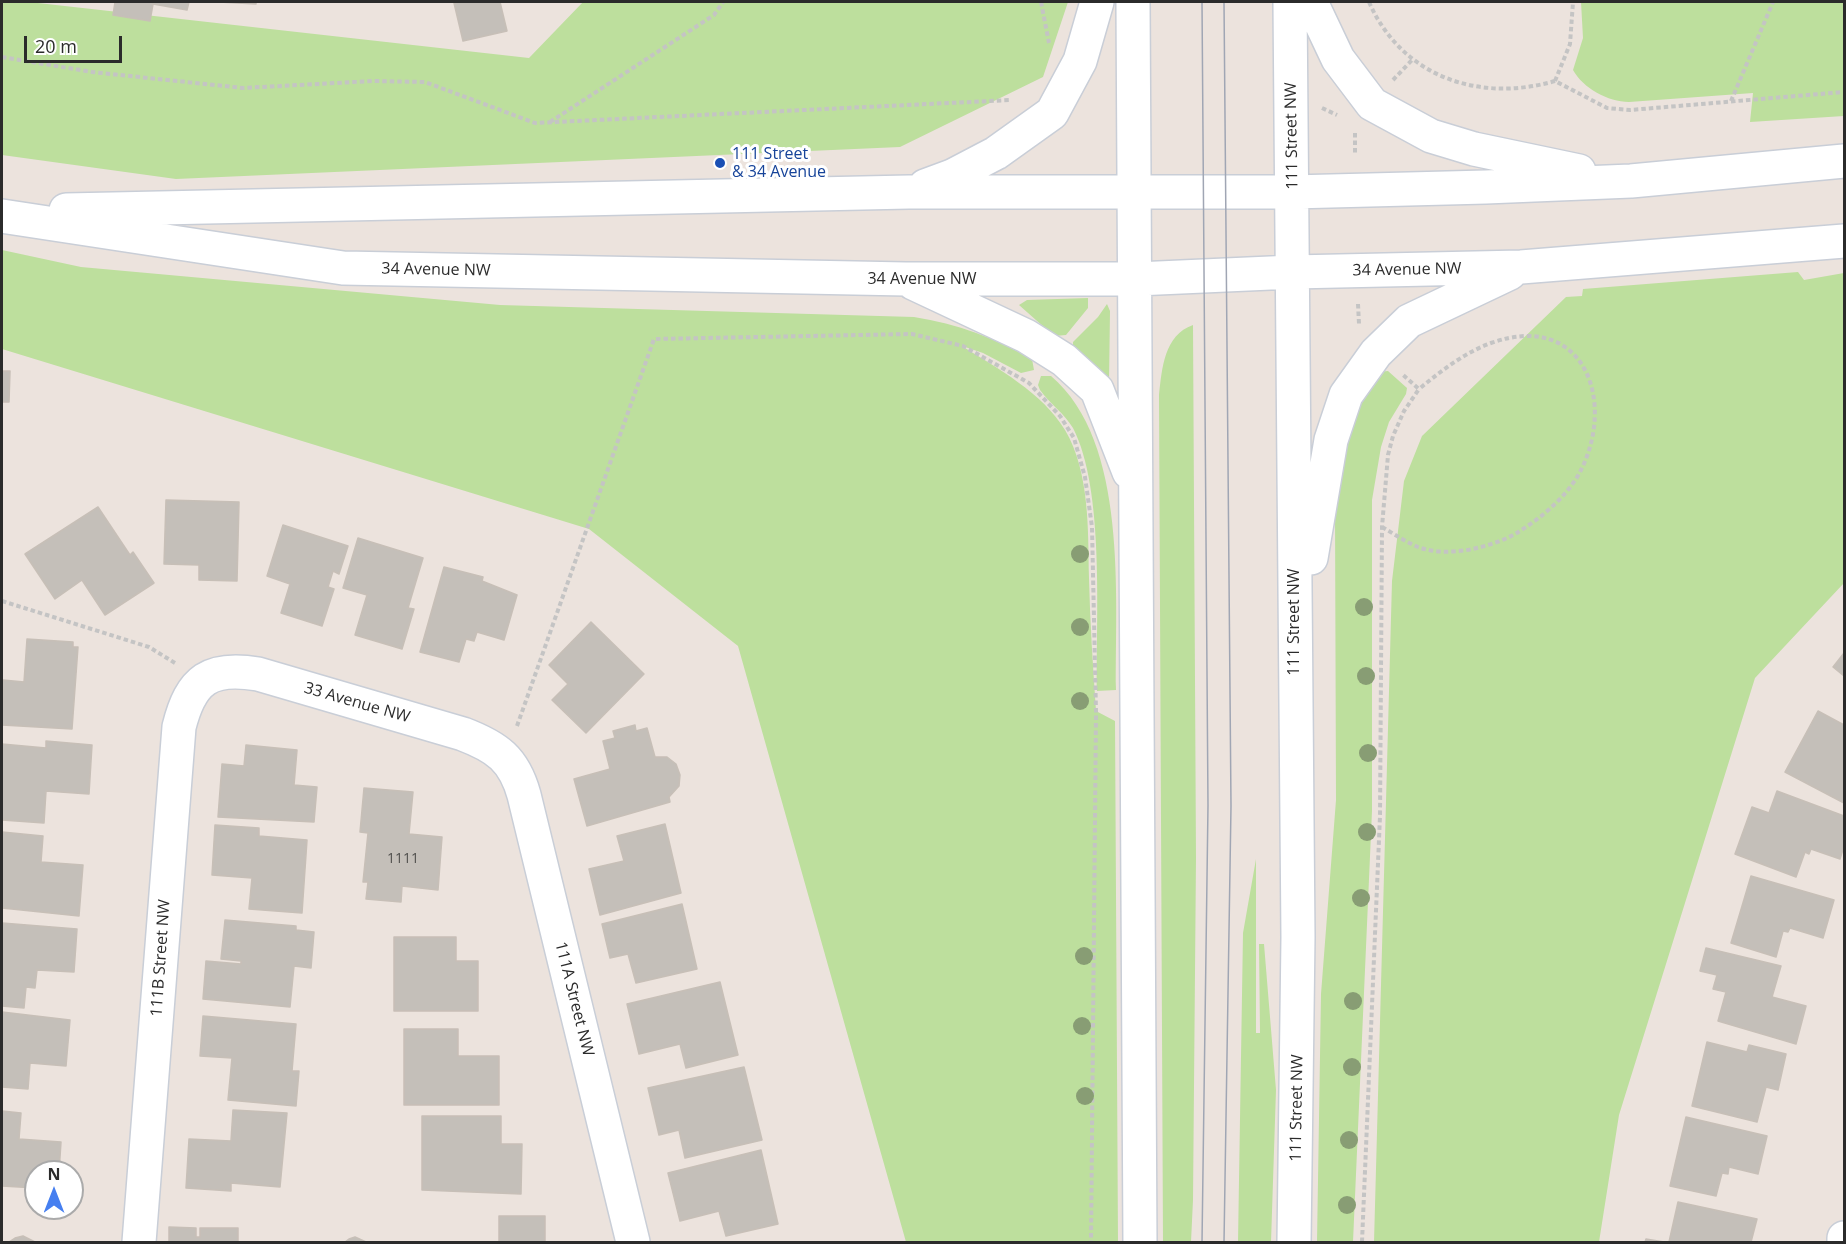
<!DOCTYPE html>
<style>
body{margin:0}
#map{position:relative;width:1846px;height:1244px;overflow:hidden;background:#ece3dd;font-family:"Open Sans",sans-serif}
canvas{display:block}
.frame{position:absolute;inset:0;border:3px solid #2b2b2b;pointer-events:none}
.north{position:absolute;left:24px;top:1160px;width:60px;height:60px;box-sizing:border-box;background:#fff;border:2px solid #aaa;border-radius:50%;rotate:0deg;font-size:16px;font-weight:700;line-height:24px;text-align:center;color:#2b2b2b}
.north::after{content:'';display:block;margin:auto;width:21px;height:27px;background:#467ff0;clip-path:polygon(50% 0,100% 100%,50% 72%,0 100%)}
.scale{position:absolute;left:24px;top:36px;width:98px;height:27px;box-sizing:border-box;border:3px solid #2b2b2b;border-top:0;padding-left:8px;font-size:18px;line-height:21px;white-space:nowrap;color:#2b2b2b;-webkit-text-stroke:4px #fff;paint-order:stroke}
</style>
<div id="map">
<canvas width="1846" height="1244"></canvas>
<div class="frame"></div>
<div class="north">N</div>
<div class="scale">20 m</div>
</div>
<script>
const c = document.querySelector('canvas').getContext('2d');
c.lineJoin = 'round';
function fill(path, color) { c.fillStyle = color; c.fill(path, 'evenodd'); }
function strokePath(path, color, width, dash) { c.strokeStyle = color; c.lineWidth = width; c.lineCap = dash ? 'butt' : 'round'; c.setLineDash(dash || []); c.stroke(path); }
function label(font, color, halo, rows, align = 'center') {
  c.font = font + ' "Open Sans",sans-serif'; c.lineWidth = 6; c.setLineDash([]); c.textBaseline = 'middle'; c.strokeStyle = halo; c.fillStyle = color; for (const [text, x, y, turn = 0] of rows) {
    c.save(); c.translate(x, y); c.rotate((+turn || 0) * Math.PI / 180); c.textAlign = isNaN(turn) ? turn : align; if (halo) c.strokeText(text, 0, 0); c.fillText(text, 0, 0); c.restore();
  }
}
const green = new Path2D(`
 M2 2H29L529 58 583 2H1068L1043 77 900 147 176 179 2 155Z
 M1581 2H1844V116L1750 122 1753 93 1629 102C1608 102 1583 88 1573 70L1583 38Z
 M2 250 81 267 500 305 914 317C958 324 995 338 1032 359L1034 370 1021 373 983 353 962 346C997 368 1043 393 1065 430 1090 472 1088 531 1089 578 1090 623 1093 667 1096 711L1115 721 1118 1242H906L738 646 589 529 2 349Z
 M1798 272 1804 280 1844 273V583L1755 678 1619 1115 1599 1242H1374L1392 581 1404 481 1422 436 1566 297 1582 296 1583 289Z
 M1088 298V308L1066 335 1054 336 1019 305 1027 300Z
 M1107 304 1110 311 1109 383 1073 351V342L1098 317Z
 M1193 325 1196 858 1193 1200 1191 1242H1163L1159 395C1162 369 1164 335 1193 325Z
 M1388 371 1407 388 1406 394 1389 422 1381 447 1372 500V811L1353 1242H1317L1321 994 1336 800 1335 510 1342 456 1363 396 1378 372Z
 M1041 376H1051C1129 442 1115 598 1116 690L1097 691C1096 619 1105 490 1073 428 1064 413 1050 404 1040 390L1038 385Z
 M1256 859V1033H1260L1259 944H1264L1276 1090 1271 1242H1238L1243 933Z`);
const building = new Path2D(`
 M115 2H189L187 10 153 4 150 21 113 15Z
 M219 2H256V4Z
 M460 2H500L507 31 463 41 454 3Z
 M2 371H10L9 402H2Z
 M166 500 239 502 237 581 199 580V565L164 564Z
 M98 507 130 555 133 552 154 583 105 615 82 580 55 599 25 554Z
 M283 525 348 546 339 574 333 571 328 587 334 589 322 626 281 613 290 584 267 576Z
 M358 538 423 558 408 608 414 609 402 649 355 635 367 595 343 588Z
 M444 567 483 577 482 581 517 595 504 640 477 632 474 641 466 639 459 662 420 652Z
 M591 622 644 674 586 733 552 700 568 684 549 665Z
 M27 639 73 642V647H78L72 729 2 725 3 680 24 682Z
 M1844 653V676L1833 667Z
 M1818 711 1844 725V803L1785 772Z
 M635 725 636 731 647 728 655 757H667L676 764 680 775 679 786 669 797 670 802 587 826 574 779 610 769 603 741 615 738 613 731Z
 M46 741 92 745 89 794 46 791 44 823 2 820V744L46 748Z
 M246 745 297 750 294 785 317 787 314 822 218 817 222 764 244 766Z
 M364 788 413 792 409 834 442 837 438 890 402 886 401 902 366 899 368 882H363L368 833 360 832Z
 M1777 791 1844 816V846L1840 859 1811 849 1809 854 1805 852 1796 877 1735 854 1752 807 1769 813Z
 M665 824 681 893 600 915 589 869 624 861 617 836Z
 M215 825 259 828V836L307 840 302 913 249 909 252 878 212 875Z
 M2 832 43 836 41 862 83 865 79 916 2 908Z
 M1751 876 1834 900 1823 938 1790 928 1788 932 1783 931 1776 957 1731 943Z
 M682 904 697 969 636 983 628 954 610 958 602 924Z
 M225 920 296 926V930L314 932 311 968 294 966 290 1007 203 999 206 961 241 964V961L221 959Z
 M2 923 77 929 74 972 37 970 35 988 26 987 24 1008 2 1006Z
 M394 937H456V961H478V1011H394Z
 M1706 948 1781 966 1772 997 1806 1006 1796 1044 1718 1021 1726 992 1713 989 1717 975 1700 971Z
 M720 982 738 1055 686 1068 680 1044 639 1054 627 1004Z
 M2 1012 70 1020 66 1066 30 1063 28 1089 2 1087Z
 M203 1016 296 1024 292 1071H299L296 1106 228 1100 232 1058 200 1056Z
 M404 1029H458V1056H499V1105H404Z
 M1707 1042 1747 1052 1749 1045 1786 1054 1778 1090 1766 1087 1757 1122 1692 1106Z
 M744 1067 762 1140 685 1158 679 1130 659 1135 648 1088Z
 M233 1110 287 1113 280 1187 231 1183V1191L186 1188 189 1139 231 1141Z
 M2 1111 21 1113 19 1139 61 1142 59 1172H36V1188L2 1186Z
 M422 1116H501V1144H522L521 1194 422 1190Z
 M1686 1117 1767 1136 1758 1174 1729 1167 1728 1174 1722 1173 1716 1196 1670 1186Z
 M761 1150 778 1224 726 1236 719 1211 680 1221 668 1173Z
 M1678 1202 1757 1219 1751 1242H1669Z
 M499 1216H545V1242H499Z
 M169 1227 196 1228V1237H200V1228H238V1242H169Z
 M23 1236 35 1242H9L15 1238Z
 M355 1237 366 1242H345L349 1239Z
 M1646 1239 1664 1242H1645Z`);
const path = new Path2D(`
 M1041 2 1049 43
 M1369 2C1402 77 1479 103 1555 81L1607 108 1630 110 1844 92
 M2 57 92 72 243 88 373 81 425 82 535 123 1011 100
 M1393 80 1413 59
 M1555 81 1570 44 1573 2
 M1731 101 1773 2
 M1322 108 1337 115
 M550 122 714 15 723 2
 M1355 133V154
 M1358 304 1359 324
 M1382 527C1394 534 1406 542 1418 547 1447 558 1489 548 1515 534 1540 519 1566 498 1580 472 1617 401 1584 310 1491 343 1464 353 1441 371 1419 389
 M2 601 149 647 175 663
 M517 726 654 339 912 334 963 346 1029 383 1060 416 1074 438 1085 477 1092 527 1096 712 1091 1242
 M1362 1242 1380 816 1382 527 1388 455 1393 436 1404 411 1419 389 1402 374`);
const street = new Path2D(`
 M139 1242 179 727C191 679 210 666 258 674L463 734C497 747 514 759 524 795L633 1242
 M1844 1242V1238`);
const secondary = new Path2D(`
 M1133 2 1140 1242
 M1290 2 1298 937 1294 1242
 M1311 2 1338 59 1372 104 1431 136 1474 149 1579 171
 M925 186 952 176 996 153 1052 113 1080 61 1097 2
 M66 210 909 192H1292L1486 187 1631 181 1844 161
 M2 216 343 268 906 279H1136L1293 272 1521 267 1844 241
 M913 283 1026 336 1064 360 1097 390 1129 472
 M1311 558 1331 440 1346 395 1376 353 1409 321 1510 273`);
const tram = new Path2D(`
 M1224 2 1231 806 1224 1242
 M1202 1242 1208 805 1202 2`);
const trees = [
 [1080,554],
 [1364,607],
 [1080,627],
 [1366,676],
 [1080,701],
 [1368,753],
 [1367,832],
 [1361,898],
 [1084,956],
 [1353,1001],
 [1082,1026],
 [1352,1067],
 [1085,1096],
 [1349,1140],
 [1347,1205]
];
const markers = [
 [720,163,6,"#1a4fb4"]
];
const numberNames = [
 ["1111",403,859]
];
const streetNames = [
 ["111 Street NW",1292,136,-91],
 ["34 Avenue NW",436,270,1],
 ["34 Avenue NW",1407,270,-1],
 ["34 Avenue NW",922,279],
 ["111 Street NW",1294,622,-90],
 ["33 Avenue NW",357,703,16],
 ["111B Street NW",161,958,-86],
 ["111A Street NW",574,999,76],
 ["111 Street NW",1297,1108,-89]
];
const transitNames = [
 ["111 Street",732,154],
 ["& 34 Avenue",732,172]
];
fill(green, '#bddf9d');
fill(building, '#c4bfb9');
strokePath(building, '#c7bfb7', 1.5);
strokePath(street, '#c9ced7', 36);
strokePath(secondary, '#c9ced7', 36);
strokePath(path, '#c4c4c4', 4, [4.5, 3]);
strokePath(street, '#fff', 33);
strokePath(secondary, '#fff', 33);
strokePath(tram, '#a0a6b4', 1.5);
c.fillStyle = '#889d74';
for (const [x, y] of trees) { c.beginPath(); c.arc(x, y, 9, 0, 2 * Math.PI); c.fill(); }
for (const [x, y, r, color] of markers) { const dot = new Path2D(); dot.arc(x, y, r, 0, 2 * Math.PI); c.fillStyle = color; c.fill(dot); strokePath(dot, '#fff', 2); }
label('14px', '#51504e', null, numberNames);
label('16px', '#2b2b2b', '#fff', streetNames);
label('16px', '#164399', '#fff', transitNames, 'left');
</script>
